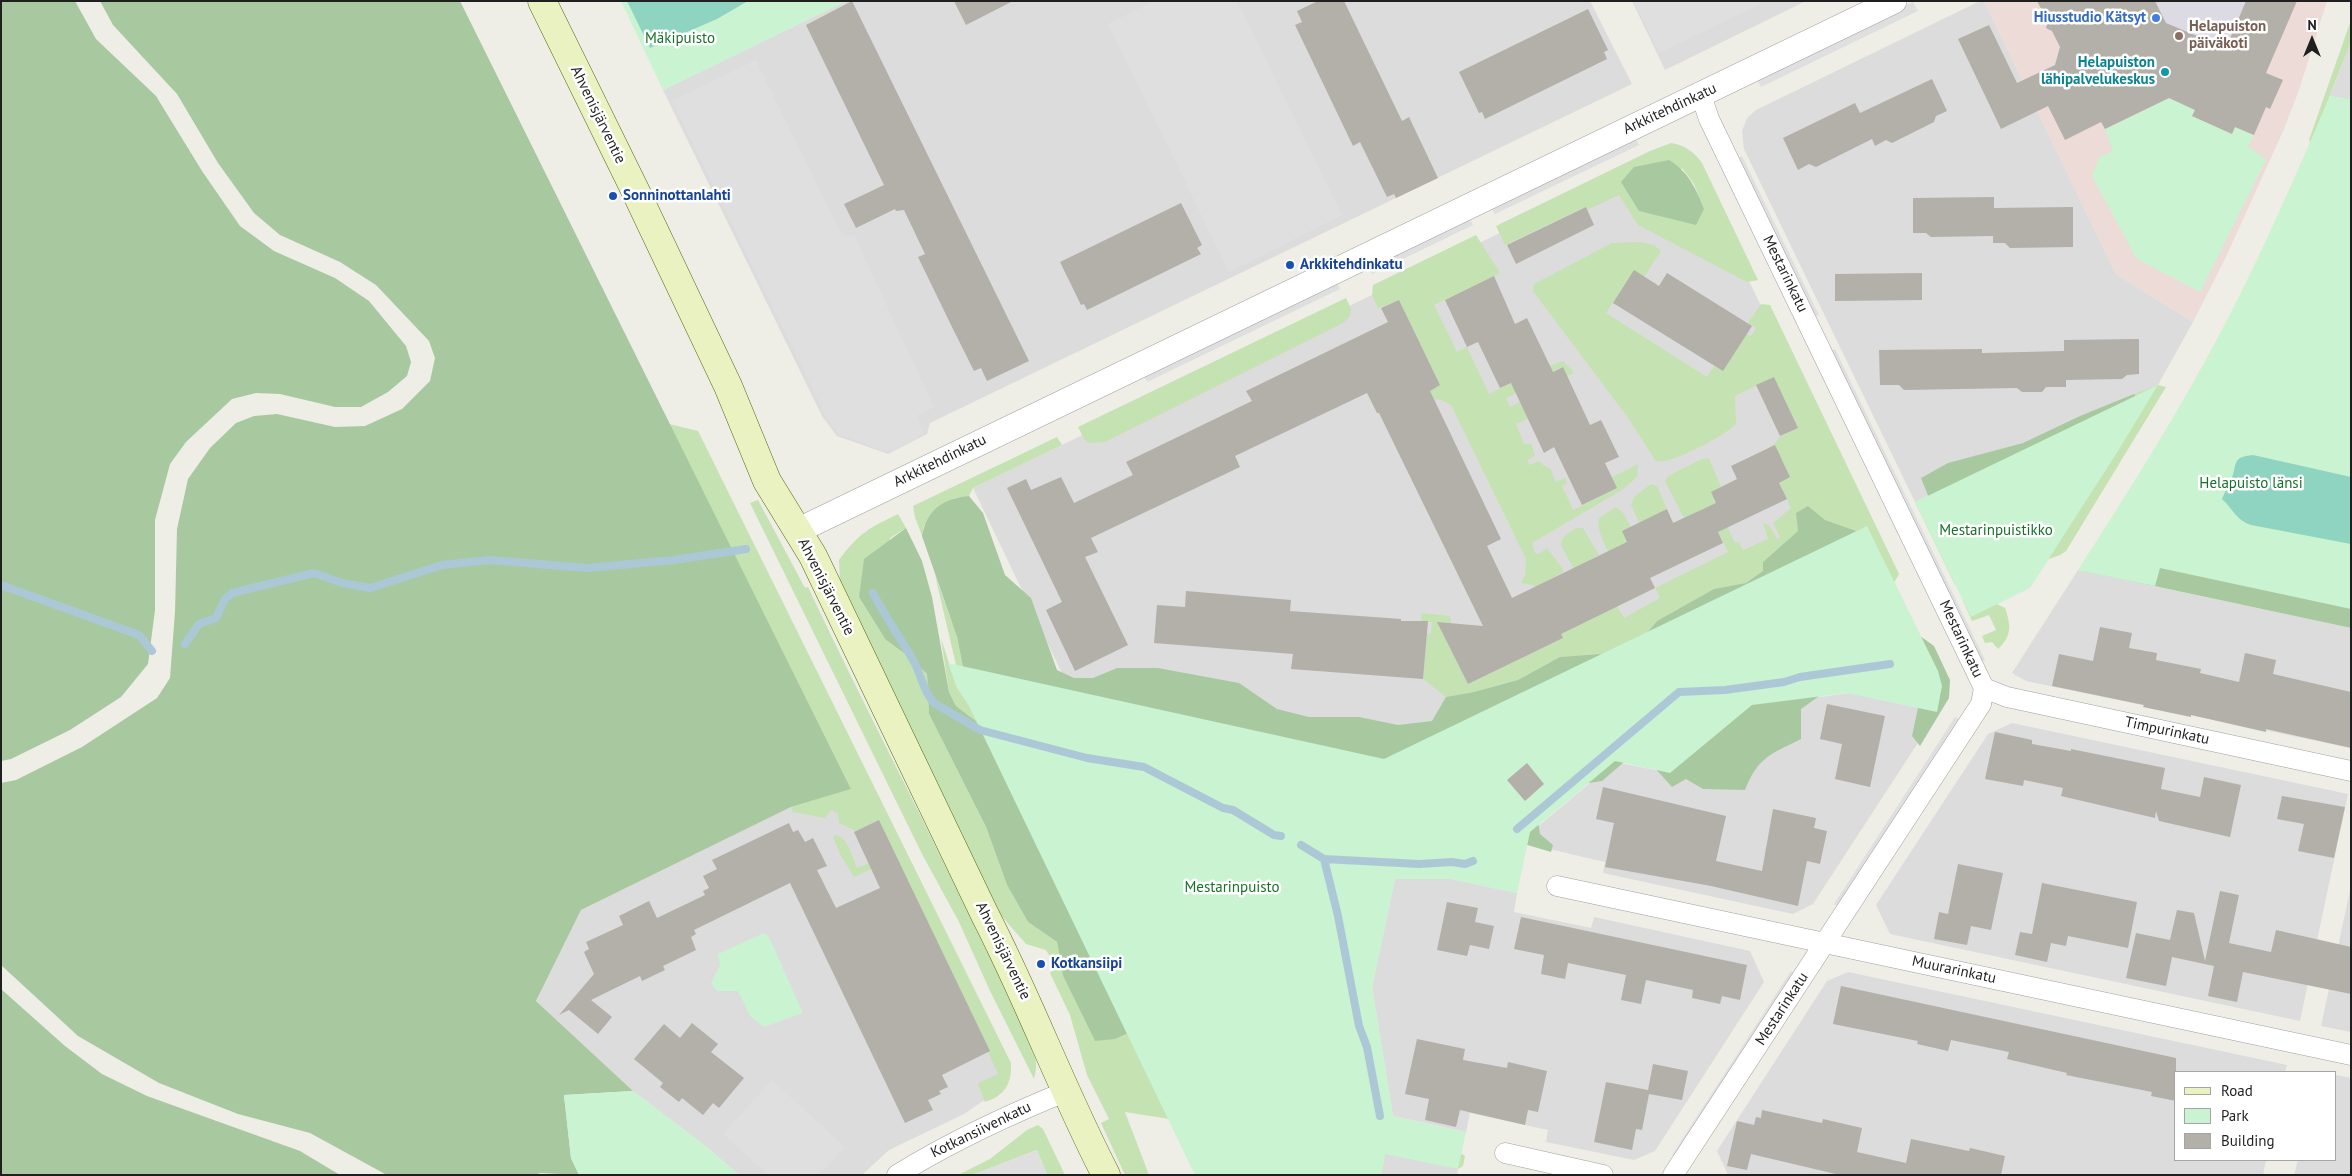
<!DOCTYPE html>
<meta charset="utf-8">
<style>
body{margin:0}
#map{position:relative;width:2352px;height:1176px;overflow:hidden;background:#eeede6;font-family:"PT Sans",sans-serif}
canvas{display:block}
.frame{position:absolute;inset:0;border:2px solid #1f1f1f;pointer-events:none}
.legend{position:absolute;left:2174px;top:1071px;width:162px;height:90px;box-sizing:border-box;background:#fff;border:1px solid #a5a5a5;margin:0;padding:6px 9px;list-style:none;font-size:15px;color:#1f1f1f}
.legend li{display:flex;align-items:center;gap:10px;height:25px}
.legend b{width:25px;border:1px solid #a5a5a5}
.north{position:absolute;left:2287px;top:15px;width:50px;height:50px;-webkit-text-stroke:4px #fff;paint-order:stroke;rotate:0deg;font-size:14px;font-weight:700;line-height:20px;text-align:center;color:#1f1f1f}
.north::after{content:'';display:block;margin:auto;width:18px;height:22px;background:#1f1f1f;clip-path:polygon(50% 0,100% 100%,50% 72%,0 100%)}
</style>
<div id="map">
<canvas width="2352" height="1176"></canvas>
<div class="frame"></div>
<ul class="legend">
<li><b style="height:6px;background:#eaf2c1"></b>Road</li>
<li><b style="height:14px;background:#c9f3d1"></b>Park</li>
<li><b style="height:14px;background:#b3afa9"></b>Building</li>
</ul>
<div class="north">N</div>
</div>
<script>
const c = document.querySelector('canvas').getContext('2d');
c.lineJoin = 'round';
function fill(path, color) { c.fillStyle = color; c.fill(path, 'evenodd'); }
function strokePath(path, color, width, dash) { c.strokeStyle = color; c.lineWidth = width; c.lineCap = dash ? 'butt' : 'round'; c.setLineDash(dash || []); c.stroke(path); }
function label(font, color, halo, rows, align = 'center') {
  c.font = font + ' "PT Sans",sans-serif'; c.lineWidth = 5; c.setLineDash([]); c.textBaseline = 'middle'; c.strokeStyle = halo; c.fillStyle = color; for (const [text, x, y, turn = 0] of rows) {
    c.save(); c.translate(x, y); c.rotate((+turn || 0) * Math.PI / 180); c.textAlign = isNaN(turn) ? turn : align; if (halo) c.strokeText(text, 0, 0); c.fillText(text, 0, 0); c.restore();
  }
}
const residential = new Path2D(`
 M846 1H1590L1632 84 930 423 927 434 888 454 837 436 822 416 663 90Z
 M1632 1H1806L1665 70Z
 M1980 1H1984L2116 274 2193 322 2158 385 1915 502 1744 149 1742 131 1747 118 1756 110Z
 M2351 42V100L2330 96Z
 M1628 171 1710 200 1867 526 1384 759 1070 690 973 488Z
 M2078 570 2351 628V748L2026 681 2012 673Z
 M1849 693 1938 712 1813 904 1793 914 1603 873 1605 862 1527 844 1530 833 1615 762 1670 773 1750 707Z
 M2012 723 2348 794 2300 1021 1890 934 1876 905 1988 734Z
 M851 789 878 815 1008 1084 964 1114 889 1150 862 1175H739L703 1144 633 1091 536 1001 581 910 791 807Z
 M1395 879H1451L1517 893 1514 912 1591 928 1594 917 1750 951 1764 982 1655 1151 1634 1160 1546 1142 1548 1130 1470 1113 1466 1132 1393 1116 1372 987Z
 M2351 886V1032L2321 1026Z
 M1848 972 2287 1065 2285 1072H2176V1160H2266L2263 1175H1728L1717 1151 1827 981Z
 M2336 1075 2351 1078V1175H2294L2298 1160H2336Z
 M1385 1153 1458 1169 1457 1175H1381Z`);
const commercial = new Path2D(`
 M1984 1H2327L2299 90 2284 129 2225 259 2193 322 2116 274Z`);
const grass = new Path2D(`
 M2351 20V42L2313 138 2325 174 2309 140Z
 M1671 143C1685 145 1694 152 1702 163L1758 280 1747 282 1638 225 1619 195 1587 210 1585 207 1505 245 1496 226 1650 151ZM1682 168 1694 184 1704 209 1665 216 1639 211Z
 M1476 235 1500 273 1434 305 1457 352 1467 347 1489 394 1536 371 1563 361 1573 371V374L1567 376 1562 367 1554 371 1551 377 1506 398 1510 407 1520 402 1528 419 1516 424 1524 444H1531L1535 455 1528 460 1529 465 1540 461 1543 465 1550 468 1556 482 1565 478 1567 483 1562 486 1573 510 1617 488 1612 477 1638 464 1637 477 1622 490 1532 543 1535 553 1539 554 1547 548 1563 569V572L1554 577 1558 585 1567 581 1570 586 1564 589 1581 623 1617 606 1624 618 1660 598 1655 588 1728 552 1706 508 1684 518 1665 481 1668 476 1702 459 1709 458 1721 487 1711 493 1735 543 1739 542 1743 550 1768 539 1763 523 1769 525 1777 539 1780 537 1773 523 1791 508 1779 483 1790 477 1782 459 1764 467 1761 455 1763 461 1771 457 1767 448 1775 444 1780 436 1798 428 1774 377 1735 396 1736 424C1726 435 1669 466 1656 461L1626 415 1533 291 1534 284 1612 243 1641 242 1654 245 1661 251 1644 277 1634 271 1606 313 1707 377 1714 366 1723 371 1743 339 1740 337 1743 332 1751 336 1756 328 1748 323 1761 304 1770 305 1899 574C1890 592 1876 599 1858 607L1661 674 1616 692 1537 731 1458 748 1438 759 1368 806 1351 814 1316 820 1301 818 1286 813 1181 759 1154 748 1058 726 1011 712 983 701 971 692 964 683 956 665 935 575 957 637 963 667 987 697 1005 704 1084 726 1180 751 1202 764 1223 768 1226 777 1293 808 1361 802 1384 785 1389 778 1432 748 1464 736 1528 722 1583 687 1631 670 1676 647 1701 615 1742 607 1803 605 1834 592 1852 567 1859 532 1825 520 1808 507 1796 513 1798 531 1763 562V571L1746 583 1714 589 1657 621 1639 643 1601 654 1560 657 1518 680 1474 692 1446 697 1423 679 1427 635 1419 634H1431L1432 622 1421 621 1422 613 1450 616 1452 627 1443 632 1448 641 1457 637V639L1448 644 1468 684 1563 638 1538 590 1533 585 1521 583 1525 575 1526 559 1451 405 1441 400 1425 398 1422 394 1440 385 1399 300 1378 308 1372 295 1373 285Z
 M1346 298C1352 310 1354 314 1343 323L1105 442 1089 443 1084 439 1078 427Z
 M2158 385 2166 387 2066 551 2060 555 1996 578 1955 585 1915 502 2140 401 2134 394Z
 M669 424 698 431 1011 1063C1012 1083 1005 1096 985 1102L978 1085 980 1082 998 1074 988 1052 990 1051 879 820 856 831 839 823 838 813 831 810 825 818 793 812 791 807 851 789Z
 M1057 437 1062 445 973 488 969 496 954 498 924 526 922 536 915 517 913 506Z
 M1651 484 1657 486 1667 509 1663 522 1671 518 1674 523 1646 537 1631 505 1634 497Z
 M758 500 805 588 808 587C861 700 919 810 973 923 992 964 1023 1015 1035 1057 1037 1064 1036 1072 1034 1079L991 993 959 922 922 854 750 503Z
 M1616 507 1623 513 1631 527 1622 531 1626 540 1635 536 1615 564C1609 551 1596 534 1599 518Z
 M898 514 906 528 890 538 886 640 908 656 927 674 929 714 986 827 1007 885 1028 922 1057 942 1063 976 1095 1041 976 721 956 706 949 692 941 638 957 688 1315 1075 1462 1154 1465 1156 1463 1166 1458 1169 1385 1153 1125 1112 1149 1175H1125L1101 1123 1109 1119 1087 1075 1070 1015 1050 973 1056 967 1046 950 1026 944 999 913 840 583 839 560C859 533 869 528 898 514Z
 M1577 528H1583L1599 555 1591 559 1595 567 1580 581 1561 545C1561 536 1570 532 1577 528Z
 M1974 594 2005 608C2011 625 2012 636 1998 649L1992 642 1985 643 1982 636 1996 630 1989 615 1972 621 1963 601 1964 598Z
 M836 835C849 839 852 856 857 868L869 863 872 869 854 877 841 856 833 837Z
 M1038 1125 1043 1129 1065 1175H1047L1037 1150 972 1175H958L990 1159 1027 1130Z`);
const forest = new Path2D(`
 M1 1H75L96 39 156 96 202 171 240 226 274 251 335 278 369 301 406 346 411 362 407 376 388 392 361 407H335L280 394 256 393 232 399 186 442 170 464 155 520V610L148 664 121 697 70 730 11 759 1 761Z
 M100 1H460L851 789 791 807 581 910 536 1001 633 1091 564 1095 571 1158 579 1175 541 1173 532 1175 385 1174 310 1133 238 1114 159 1083 78 1036 1 965V783L16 780 82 747 157 698 170 678 175 612 177 529 188 479 210 448 236 423 254 416 277 414 335 427 365 426 402 409 430 381 435 358 429 341 376 285 340 262 280 235 254 213 218 163 177 94 113 25Z
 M1669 160C1689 172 1696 189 1704 209L1696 225 1639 211 1621 182 1634 167Z
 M2134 394 2140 401 1929 498 1921 478 1948 463 2023 443 2080 416Z
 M969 496 983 513 1005 575 1031 598 1057 670 1074 678H1093L1117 668H1158L1239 683 1277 709 1309 717H1359L1398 725 1432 721 1446 697 1474 692 1518 680 1560 657 1601 654 1639 643 1657 621 1714 589 1746 583 1763 571V562L1798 531 1796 513 1808 506 1825 520 1859 532 1409 765 987 697 963 667 957 637 922 536C927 510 943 498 969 496Z
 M906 528 922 561 932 597 949 692 956 706 976 721 1141 1027 1115 1039 1095 1041 1063 976 1057 942 1028 922 1007 885 986 827 929 714 927 674 908 656 886 640 859 597 864 559Z
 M2351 555V628L2084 571Z
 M1916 633 1934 646 1950 680 1949 698 1920 746 1912 736 1918 708 1895 698 1832 687 1801 709V739C1771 754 1758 757 1745 790L1703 789 1686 779 1672 787 1654 767 1648 755 1623 763 1602 781 1570 786 1536 809 1540 834 1553 845 1551 852 1514 841 1544 784Z
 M1 989 65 1046 102 1074 147 1096 300 1151 340 1175H1Z`);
const park = new Path2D(`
 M621 1H846L663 90Z
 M2330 96 2351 100V609L2160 568 2155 586 2078 570C2123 500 2168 429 2208 356 2254 272 2292 184 2330 96Z
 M2169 98 2195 110 2192 116 2232 134 2235 127 2254 135 2248 146 2266 160 2200 292 2136 258 2092 176 2099 157 2113 151 2105 129Z
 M2158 385 2118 451 2030 588 1971 617 1915 502Z
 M1867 526 1938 671 1942 686 1937 712 1847 693 1752 705 1670 773 1615 761 1530 832 1517 893 1451 879H1395L1372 987 1393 1116 1466 1132 1458 1169 1385 1154 1381 1175H1195L969 706 957 688 948 663 1384 759Z
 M764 933 769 937 803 1013 764 1027 750 1016 738 991H717L711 983 720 965 718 954Z
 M633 1091 703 1144 739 1175H579L571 1158 564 1095Z`);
const pitch = new Path2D(`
 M627 1H748L717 19 650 48Z
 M2253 455 2351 477V544L2251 525C2236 520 2233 509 2222 499 2225 492 2228 486 2231 480 2238 464 2231 457 2253 455Z`);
const parking = new Path2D(`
 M1154 1H1237L1342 215 1229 272 1108 24Z
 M1634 1H1766L1659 53Z
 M1913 2 1918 11 1761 87 1756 77Z
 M756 60 842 235 855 237 934 407 918 415 923 434 892 451 881 450 838 434 825 415 672 101Z
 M1635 138 1639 145 1495 214 1491 207Z
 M1742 156 1819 315 1811 319 1734 160Z
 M1469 217 1473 225 1372 274 1368 266Z
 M1336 281 1340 289 1147 382 1143 374Z
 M1835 349 1985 660 1976 664 1827 353Z
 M1955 717 1964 722 1843 909 1834 904Z
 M1791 971 1799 976 1680 1160 1672 1155Z
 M772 1080 845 1147 820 1175H768L723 1134Z
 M1037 1150 1047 1175H972Z`);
const plaza = new Path2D(`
 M2155 1H2246L2229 40 2218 45 2166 23Z`);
const stream = new Path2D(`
 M1 585 139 635 152 651
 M873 593C885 616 900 638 913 660 921 674 923 691 934 703L980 730 1087 758 1144 767 1223 808 1233 810 1274 835 1281 836
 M185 644 199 624 216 618 225 599 232 593 314 573 342 583 370 588 442 565 489 560 587 568 674 560 746 549
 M1517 829 1679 692 1725 690 1784 682 1800 677 1890 664
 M1301 845 1324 859 1338 916 1359 1026 1367 1047 1380 1116
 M1324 859 1419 864 1452 862 1465 864 1473 861`);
const building = new Path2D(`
 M852 1 1029 361 987 381 981 368 974 371 952 327 918 257 925 254 904 210 896 211 895 209 856 228 844 204 884 185 806 25Z
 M954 1H1013L966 25Z
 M1318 1H1344L1402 121 1409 117 1438 178 1396 198 1394 194 1387 197 1360 142 1353 146 1295 25 1302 22 1297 11Z
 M2037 1H2155L2166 23 2226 48 2246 1H2297L2266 73 2283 80 2270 109 2266 107 2254 135 2235 127 2232 134 2192 116 2195 110 2169 98 2105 129 2101 122 2065 140 2048 106 2001 129 1958 39 1989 25 2017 83 2055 65 2060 47 2052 31 2046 28 2048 22Z
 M1588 9 1608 50 1604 52 1607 59 1485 119 1482 112 1479 113 1459 72Z
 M1932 79 1947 111 1936 116 1934 122 1892 143 1886 140 1875 146 1872 139 1816 167 1809 164 1798 170 1783 138 1855 103 1860 113Z
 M1994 197V208L2073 207V247L2010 248 2005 243H1993V236L1931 237 1926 233H1913V198Z
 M1181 203 1202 245 1197 248 1201 254 1087 310 1084 304 1081 305 1060 262Z
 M1586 207 1594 225 1516 264 1507 245Z
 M1634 270 1659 286 1667 273 1752 326 1723 371 1613 303Z
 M1922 273V300L1835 301V274Z
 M1494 276 1515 324 1527 318 1553 372 1563 367 1590 425 1601 420 1619 457 1605 463 1617 488 1582 505 1554 447 1544 453 1511 383 1500 388 1478 342 1467 347 1445 300Z
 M1399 300 1440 385 1430 391 1501 539 1487 546 1512 598 1627 542 1622 531 1667 509 1673 523 1716 503 1711 492 1737 479 1731 466 1775 445 1790 477 1779 483 1787 499 1718 532 1723 543 1650 578 1655 588 1561 634 1563 638 1468 684 1437 622 1483 626 1379 413H1377L1367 393 1235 456 1240 467 1091 538 1098 552 1085 557 1128 645 1075 671 1046 610 1062 602 1007 488 1026 479 1031 490 1061 477 1074 503 1133 475 1126 462 1252 401 1246 391 1388 322 1381 308Z
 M2139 339V374L2127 375 2122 379 2066 380V387H2046L2042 392H2022L2017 388 1904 390 1899 385H1880L1879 350 1982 349V353L2064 351V340Z
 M1774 377 1798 428 1780 436 1756 385Z
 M1186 591 1291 600 1290 611 1401 619V621H1428L1423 679 1291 669 1293 654 1154 643 1157 605 1185 607Z
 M2100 627 2132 633 2129 648 2157 653 2156 660 2201 669 2200 673 2239 682 2245 653 2276 660 2273 674 2351 692V748L2266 729V732L2191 715V717L2143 707 2144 705 2052 686 2059 654 2093 661Z
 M1827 704 1885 716 1870 787 1835 779 1842 744 1820 739Z
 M1995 732 2032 740V744L2071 751V749L2165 768 2161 789 2200 797 2204 777 2241 785 2230 837 2159 821 2156 811 2155 818 2061 796 2063 788 2024 780 2023 786 1985 779Z
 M1527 763 1544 784 1525 801 1507 780Z
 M1603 787 1726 816 1716 861 1762 871 1773 809 1816 818 1814 828 1827 831 1820 864 1807 861 1798 906 1711 886 1605 867 1614 823 1596 819Z
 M2282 796 2345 807 2334 858 2298 851 2304 824 2277 819Z
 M879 820 990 1051 942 1075 948 1087 939 1091 941 1094 928 1100 933 1110 905 1123 790 883 694 930 696 934 691 937 696 950 663 966 665 970 642 981 640 976 591 1000 612 1017 598 1034 569 1010 559 1015 594 974 584 952 589 949 586 942 623 925 619 916 649 901 657 918 705 895 703 891 709 888 703 876 717 869 712 860 789 823 793 832 798 830 805 842 813 838 827 866 817 870 836 908 880 888 854 832Z
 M1958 864 2003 873 1991 930 1971 926 1967 945 1934 939 1939 912 1948 914Z
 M2042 883 2137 902 2128 948 2068 936 2066 946 2051 943 2047 962 2015 955 2020 932 2032 934Z
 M2220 891 2239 895 2229 943 2271 952 2276 930 2351 947V994L2243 972 2237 1002 2208 996 2214 966 2172 957 2166 986 2126 978 2136 933 2170 940 2177 910 2194 913 2205 961Z
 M1447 902 1478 908 1475 922 1494 926 1489 949 1470 945 1467 956 1437 950Z
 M1521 917 1747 965 1740 1000 1722 996 1720 1004 1692 998 1693 990 1646 980 1641 1004 1621 1000 1626 975 1568 963 1565 979 1541 974 1544 955 1514 949Z
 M1841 986 2176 1058V1101L2151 1096 2152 1092 2066 1075 2067 1073 2007 1059 2009 1052 1951 1040 1948 1051 1917 1044 1918 1041 1833 1024Z
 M692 1023 718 1044 711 1052 744 1078 719 1108 713 1103 703 1115 682 1098 679 1102 660 1087 663 1083 634 1059 664 1024 680 1038Z
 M1417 1039 1465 1049 1463 1060 1507 1068 1508 1062 1547 1071 1538 1112 1528 1110 1525 1125 1460 1110 1456 1127 1425 1120 1429 1099 1405 1094Z
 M1653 1064 1688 1071 1682 1100 1649 1094 1642 1130 1636 1129 1632 1150 1594 1142 1606 1082 1648 1090Z
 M1762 1110 1822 1123 1823 1119 1862 1128 1857 1152 1906 1163 1911 1139 1969 1151 1970 1148 2005 1156 2001 1175H1840L1751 1154 1747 1170 1727 1166 1737 1121 1754 1125 1756 1117 1761 1118Z`);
const minor = new Path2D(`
 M1984 688 2007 697 2351 771
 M1557 886 2351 1055
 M1505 1153 1603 1175
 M897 1175C950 1142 1008 1115 1067 1091
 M1673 1175 1981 704 1984 688 1709 119 1701 95`);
const tertiary = new Path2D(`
 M797 531 1894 1`);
const secondary = new Path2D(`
 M542 1 634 188 728 386 767 481 813 556 985 915C1029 1000 1062 1090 1106 1175`);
const markers = [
 [2156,18,5,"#3f7fe0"],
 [2179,36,5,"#8d6e63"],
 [2165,72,5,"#0f9aa8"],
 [613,196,5,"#1a4fb4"],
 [1290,265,5,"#1a4fb4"],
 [1041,964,5,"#1a4fb4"]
];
const shopNames = [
 ["Hiusstudio Kätsyt",2146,18]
];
const educationNames = [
 ["Helapuiston",2189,27],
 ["päiväkoti",2189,44]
];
const parkNames = [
 ["Mäkipuisto",680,39],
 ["Helapuisto länsi",2251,484],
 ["Mestarinpuistikko",1996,531],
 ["Mestarinpuisto",1232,888]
];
const cultureNames = [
 ["Helapuiston",2155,63],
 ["lähipalvelukeskus",2155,80]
];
const streetNames = [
 ["Arkkitehdinkatu",1670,109,-25],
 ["Ahvenisjärventie",598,115,64],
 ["Mestarinkatu",1785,274,64],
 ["Arkkitehdinkatu",940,461,-26],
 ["Ahvenisjärventie",826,587,63],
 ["Mestarinkatu",1961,639,65],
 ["Timpurinkatu",2167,731,12],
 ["Ahvenisjärventie",1003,951,64],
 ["Muurarinkatu",1954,970,12],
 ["Mestarinkatu",1782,1009,-57],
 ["Kotkansiivenkatu",981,1130,-26]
];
const transitNames = [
 ["Sonninottanlahti",623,196],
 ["Arkkitehdinkatu",1300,265],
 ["Kotkansiipi",1051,964]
];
fill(residential, '#dddcdc');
fill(commercial, '#eddbd8');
fill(grass, '#c5e2b3');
fill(forest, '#a8c9a0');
fill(park, '#c9f3d1');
fill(pitch, '#8ed4c1');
fill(parking, '#dfdfdf');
fill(plaza, '#dcdbe4');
strokePath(stream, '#acc8d7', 8);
fill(building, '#b3afa9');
strokePath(minor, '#a0a0a0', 21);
strokePath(tertiary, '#a0a0a0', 26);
strokePath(secondary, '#566913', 29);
strokePath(minor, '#fff', 20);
strokePath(tertiary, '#fff', 25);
strokePath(secondary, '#eaf2c1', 28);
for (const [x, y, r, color] of markers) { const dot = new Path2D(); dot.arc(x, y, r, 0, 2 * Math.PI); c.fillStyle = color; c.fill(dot); strokePath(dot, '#fff', 2); }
label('bold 15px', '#366cbe', '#fff', shopNames, 'right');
label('bold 15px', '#785e54', '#fff', educationNames, 'left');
label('15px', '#19702a', '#fff', parkNames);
label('bold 15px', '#0d838f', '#fff', cultureNames, 'right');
label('15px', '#1f1f1f', '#fff', streetNames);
label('bold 15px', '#164399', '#fff', transitNames, 'left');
</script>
